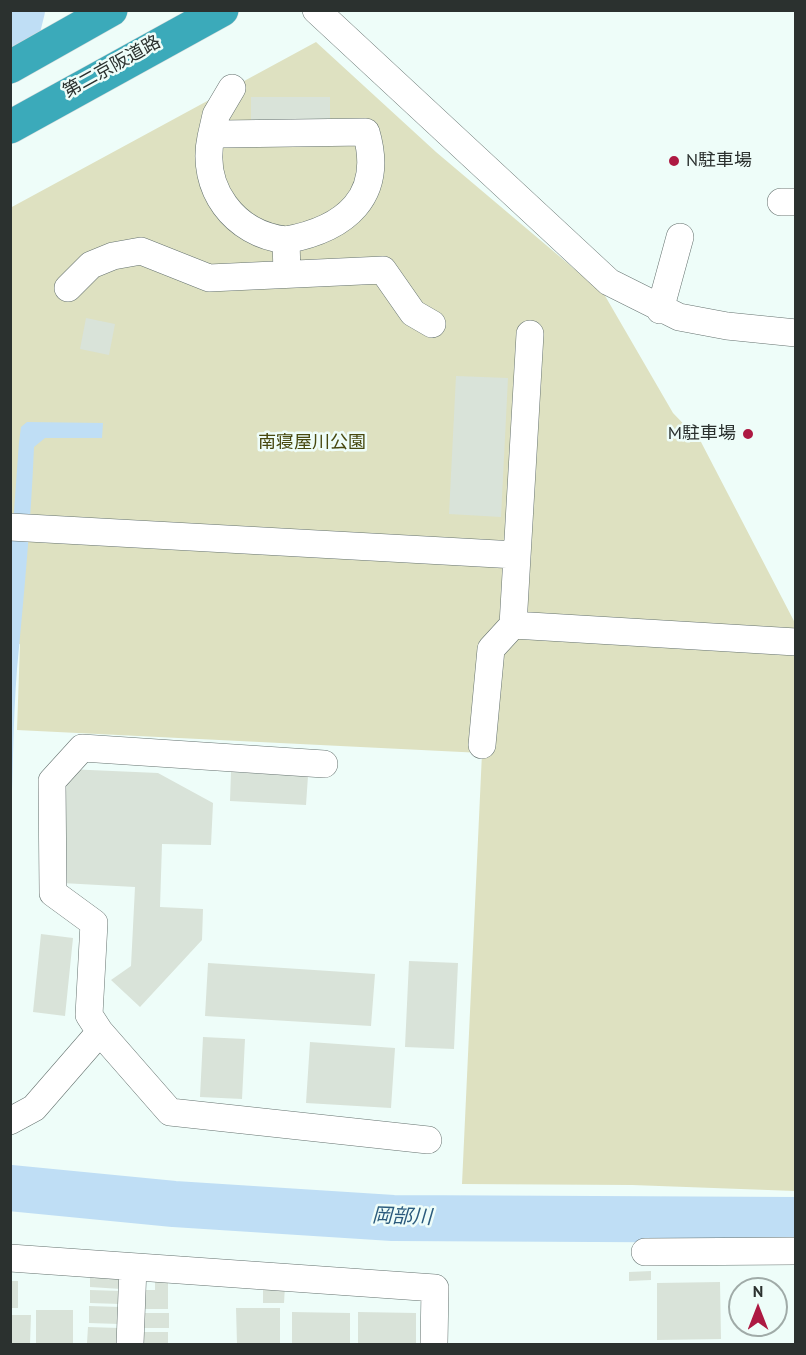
<!DOCTYPE html>
<meta charset="utf-8">
<style>
body{margin:0}
#map{position:relative;width:806px;height:1355px;overflow:hidden;background:#eefdf9;font-family:"PT Sans",sans-serif}
canvas{display:block}
.frame{position:absolute;inset:0;border:12px solid #2b312f;pointer-events:none}
.north{position:absolute;left:728px;top:1277px;width:60px;height:60px;box-sizing:border-box;background:#eefdf9;border:2px solid #a0aba8;border-radius:50%;rotate:0deg;font-size:16px;font-weight:700;line-height:24px;text-align:center;color:#2b312f}
.north::after{content:'';display:block;margin:auto;width:21px;height:27px;background:#ad1942;clip-path:polygon(50% 0,100% 100%,50% 72%,0 100%)}
</style>
<div id="map">
<canvas width="806" height="1355"></canvas>
<div class="frame"></div>
<div class="north">N</div>
</div>
<script>
const c = document.querySelector('canvas').getContext('2d');
c.lineJoin = 'round';
function fill(path, color) { c.fillStyle = color; c.fill(path, 'evenodd'); }
function strokePath(path, color, width, dash) { c.strokeStyle = color; c.lineWidth = width; c.lineCap = dash ? 'butt' : 'round'; c.setLineDash(dash || []); c.stroke(path); }
function label(font, color, halo, rows, align = 'center') {
  c.font = font + ' "PT Sans","Noto Sans JP",sans-serif'; c.lineWidth = 5; c.setLineDash([]); c.textBaseline = 'middle'; c.strokeStyle = halo; c.fillStyle = color; for (const [text, x, y, turn = 0] of rows) {
    c.save(); c.translate(x, y); c.rotate((+turn || 0) * Math.PI / 180); c.textAlign = isNaN(turn) ? turn : align; if (halo) c.strokeText(text, 0, 0); c.fillText(text, 0, 0); c.restore();
  }
}
const green = new Path2D(`
 M316 42 436 152 604 294 673 413 701 442 795 623V1191L632 1185 462 1184 482 753 17 730 20 644 10 643V208Z`);
const water = new Path2D(`
 M27 422 103 423 102 438H45L34 447C31 521 24 595 17 669 13 721 13 773 11 824L10 567 19 442 21 427Z`);
const river = new Path2D(`
 M10 58 22 10
 M10 1188 174 1204 393 1218 796 1220`);
const building = new Path2D(`
 M251 97H330V128L251 127Z
 M86 318 115 324 109 355 80 349Z
 M456 376 508 378 501 517 449 514Z
 M67 769 158 773 213 803 211 845 162 844 160 907 203 909 202 940 140 1007 111 980 131 966 135 887 62 883Z
 M231 772 308 776 306 805 230 801Z
 M41 934 73 938 65 1016 33 1012Z
 M409 961 458 963 454 1049 405 1047Z
 M208 963 375 974 371 1026 205 1016Z
 M203 1037 245 1039 242 1099 200 1097Z
 M310 1042 395 1048 391 1108 306 1103Z
 M651 1271V1280L629 1281V1272Z
 M90 1274H122L121 1289 90 1287Z
 M155 1274H168V1309H142L143 1290H155Z
 M10 1281H18V1308H10Z
 M720 1282 721 1339 657 1340V1283Z
 M263 1286H285L284 1303H263Z
 M90 1290 121 1291 120 1304 90 1303Z
 M89 1306 120 1307 119 1324 89 1323Z
 M236 1308H280V1344H237Z
 M36 1310H73V1344H36Z
 M292 1312 350 1313V1344H292Z
 M358 1312 416 1313V1344H358Z
 M139 1313H169V1328H139Z
 M10 1315H31L30 1344H10Z
 M88 1327 119 1328 118 1344 87 1343Z
 M141 1332H168V1344H141Z`);
const minor = new Path2D(`
 M316 10 609 282 679 317 727 326 796 333
 M211 137 216 115 232 88
 M781 202H796
 M286 240C234 234 200 188 211 137L222 134 366 132C385 197 345 229 286 240L287 274
 M68 288 91 265 113 256 141 251 209 278 383 270 413 313 432 324
 M660 310 680 237
 M530 334 513 625 796 642
 M10 527 516 555
 M482 745 491 649 513 625
 M324 764 82 748 52 781 53 893 94 923 89 1015 100 1032 170 1112 428 1140
 M10 1121 34 1108 100 1032
 M645 1252 796 1251
 M10 1258 435 1288 434 1344
 M130 1344 133 1267`);
const highway = new Path2D(`
 M10 67 111 10
 M10 127 222 10`);
const markers = [
 [674,161,6,"#ad1942"],
 [748,434,6,"#ad1942"]
];
const streetNames = [
 ["第二京阪道路",112,67,-29]
];
const poiNames = [
 ["N駐車場",686,161],
 ["M駐車場",736,434,"right"]
];
const parkNames = [
 ["南寝屋川公園",312,443]
];
const waterNames = [
 ["岡部川",402,1217,2]
];
fill(green, '#dee1c1');
fill(water, '#bfdef5');
strokePath(river, '#bfdef5', 46);
fill(building, '#d9e3d9');
strokePath(minor, '#65726f', 28);
strokePath(highway, '#d9dada', 34);
strokePath(minor, '#fff', 27);
strokePath(highway, '#3baaba', 33);
for (const [x, y, r, color] of markers) { const dot = new Path2D(); dot.arc(x, y, r, 0, 2 * Math.PI); c.fillStyle = color; c.fill(dot); strokePath(dot, '#eefdf9', 2); }
label('18px', '#2b312f', '#eefdf9', streetNames);
label('18px', '#2b312f', '#eefdf9', poiNames, 'left');
label('18px', '#47480f', '#eefdf9', parkNames);
label('italic 20px', '#2b5b7d', '#eefdf9', waterNames);
</script>
